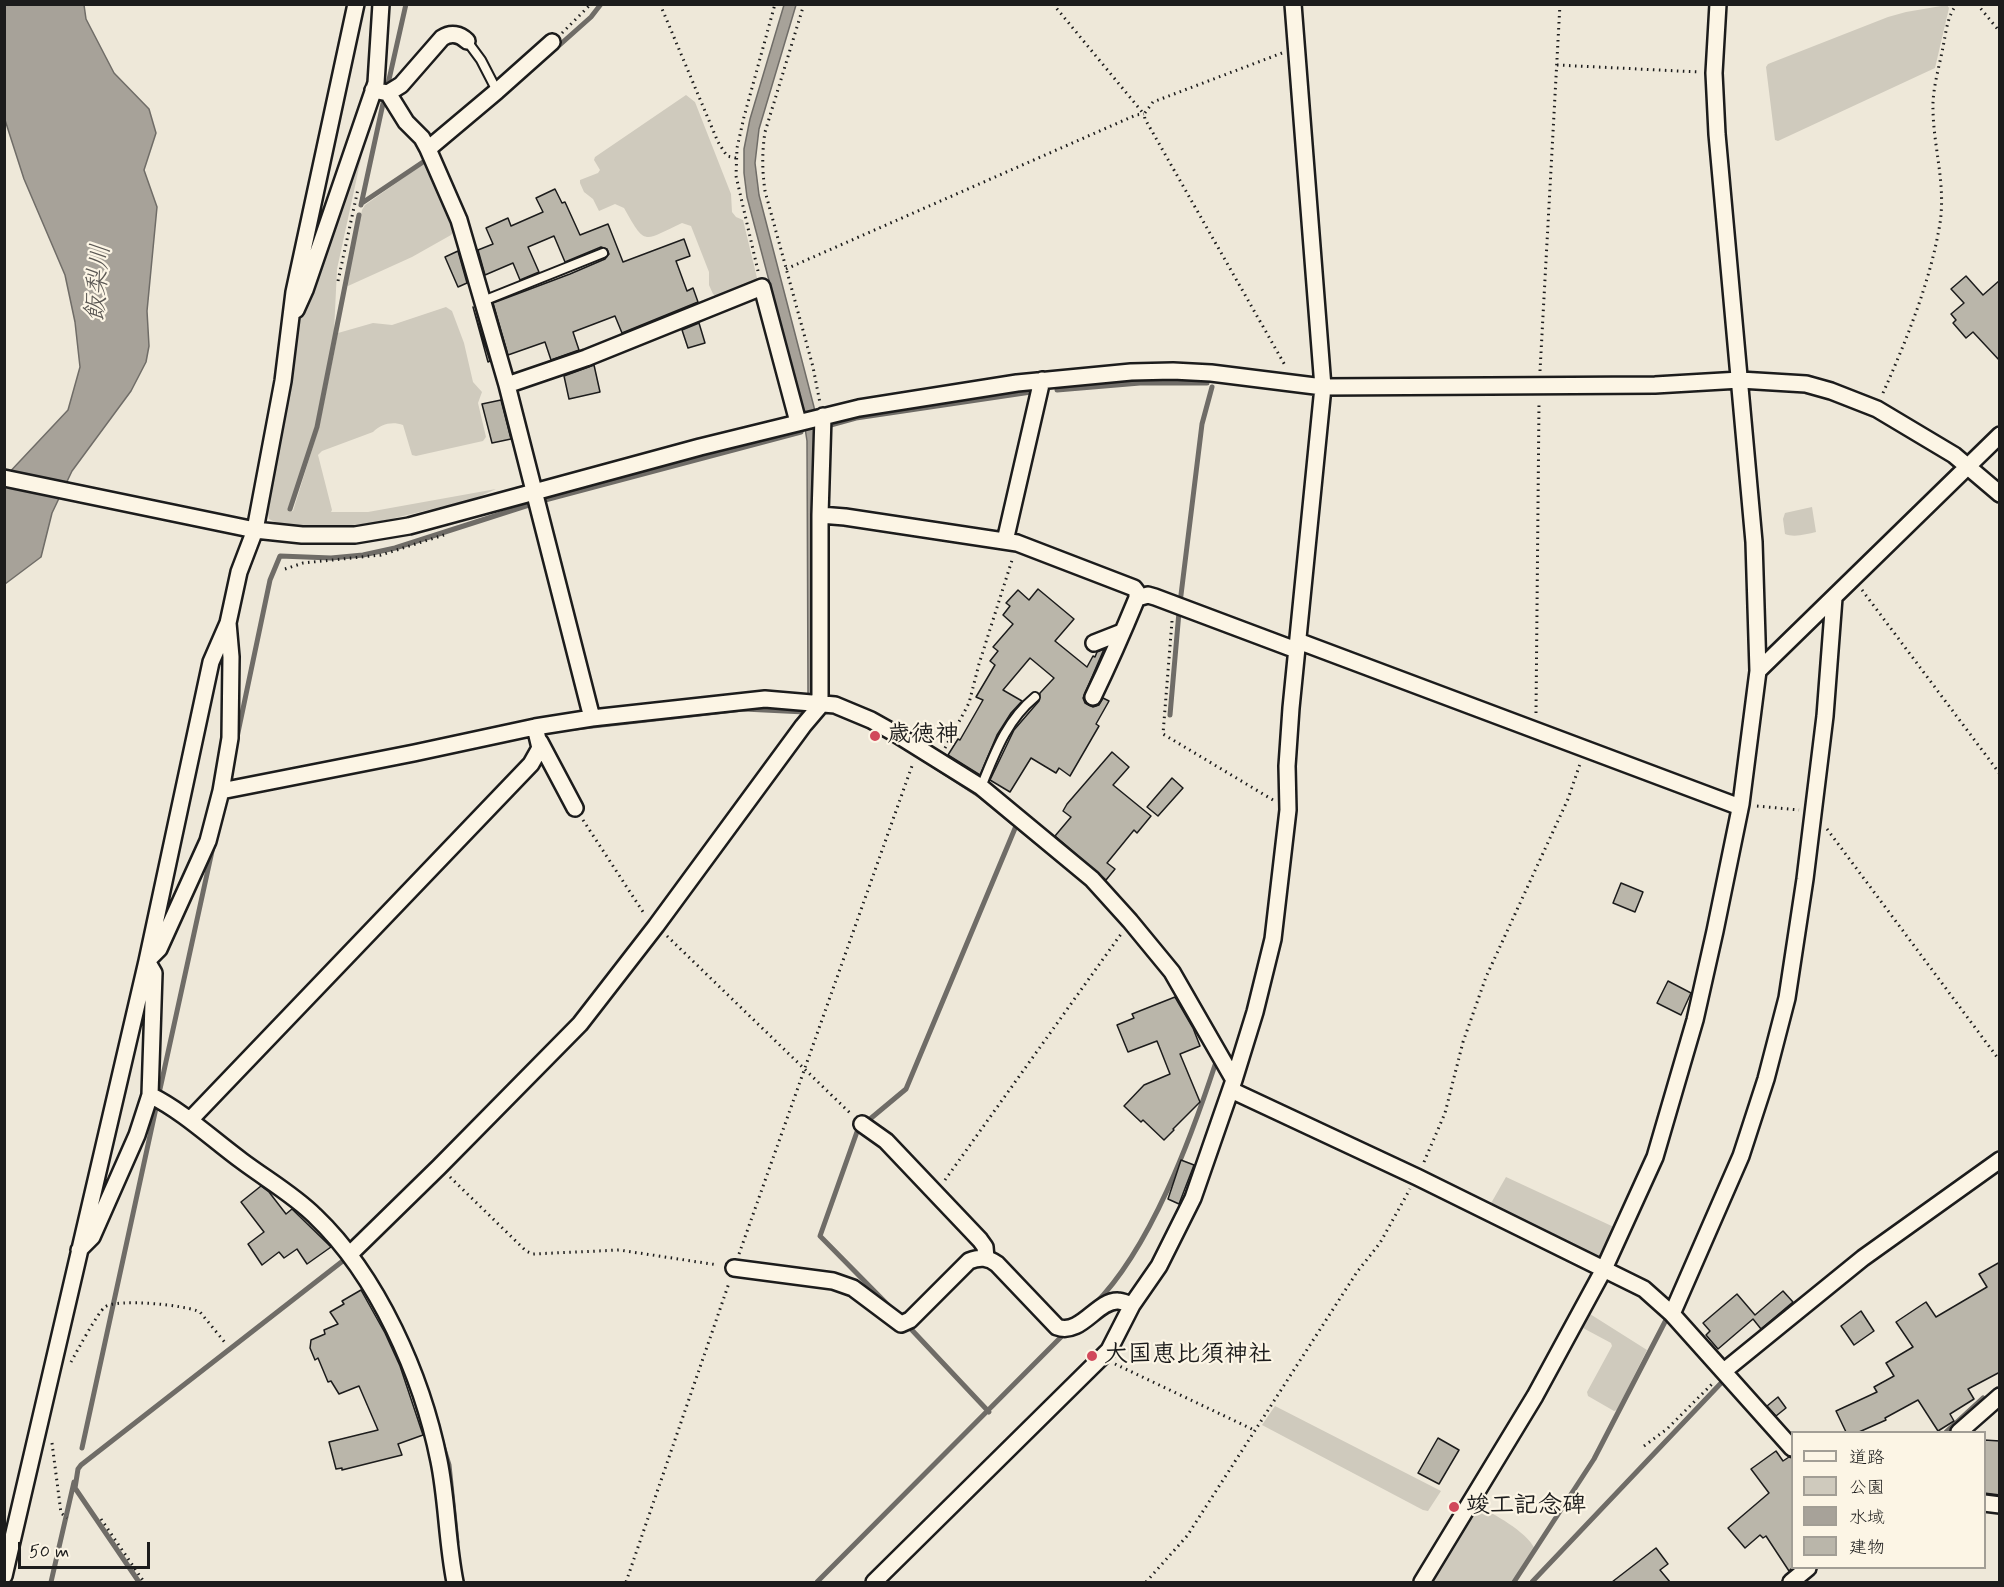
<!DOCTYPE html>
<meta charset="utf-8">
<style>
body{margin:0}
#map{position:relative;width:2004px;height:1587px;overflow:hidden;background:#eee8d9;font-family:Mynerve,"Klee One",sans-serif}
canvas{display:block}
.frame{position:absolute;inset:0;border:6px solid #1c1c1c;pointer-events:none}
.legend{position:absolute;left:1791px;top:1431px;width:195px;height:138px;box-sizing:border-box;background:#fcf5e5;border:2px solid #a29e95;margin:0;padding:8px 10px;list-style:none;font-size:18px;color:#1c1c1c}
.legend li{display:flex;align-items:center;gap:12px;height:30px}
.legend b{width:30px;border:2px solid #a29e95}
.scale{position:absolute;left:18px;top:1542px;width:132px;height:27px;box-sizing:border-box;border:3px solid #1c1c1c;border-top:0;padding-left:8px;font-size:18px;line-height:21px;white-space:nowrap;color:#1c1c1c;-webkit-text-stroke:4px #fcf5e5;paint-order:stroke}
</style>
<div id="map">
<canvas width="2004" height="1587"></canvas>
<div class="frame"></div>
<ul class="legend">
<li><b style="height:8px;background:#fcf5e5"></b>道路</li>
<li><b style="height:16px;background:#cfcabd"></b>公園</li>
<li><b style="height:16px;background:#a7a299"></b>水域</li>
<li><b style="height:16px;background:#bab6aa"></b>建物</li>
</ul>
<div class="scale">50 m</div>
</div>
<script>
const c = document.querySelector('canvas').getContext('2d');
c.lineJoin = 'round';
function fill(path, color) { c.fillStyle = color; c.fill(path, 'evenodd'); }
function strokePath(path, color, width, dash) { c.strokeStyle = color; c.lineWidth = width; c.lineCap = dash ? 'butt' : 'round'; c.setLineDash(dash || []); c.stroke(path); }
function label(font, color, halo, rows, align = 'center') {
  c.font = font + ' Mynerve,"Klee One",sans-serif'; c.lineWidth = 4.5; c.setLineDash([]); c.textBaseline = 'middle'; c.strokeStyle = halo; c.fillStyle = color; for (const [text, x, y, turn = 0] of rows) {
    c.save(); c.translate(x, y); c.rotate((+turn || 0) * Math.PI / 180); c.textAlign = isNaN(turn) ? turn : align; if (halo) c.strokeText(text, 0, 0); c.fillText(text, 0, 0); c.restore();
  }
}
const green = new Path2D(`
 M1947 5 1949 8 1935 68 1778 141 1775 140 1766 67 1768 64 1888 17 1906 12Z
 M686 95 695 102 731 194 732 212 736 217 743 220 757 278 756 282 719 298 713 294 709 285V272L691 226 682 223C643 241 646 247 624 208L615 204 599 211 593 199 584 192 580 183V180L598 173 600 170 594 160 595 157Z
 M370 117 337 269 334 332 315 427 289 509 293 511 319 427 338 333 373 323 392 325 446 307 452 311 464 343 473 382 482 392 478 403 486 437 483 441 416 456 412 455 403 425C392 421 381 424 373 432L322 451 318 455 332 510 331 512H368L496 489 474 499 374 523 329 527 307 526 279 524 269 519 268 514 299 323 306 300Z
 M426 162 454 226V231L451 235 412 257 348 286 346 284 362 210 365 205Z
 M1812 507 1816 532C1807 534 1794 538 1785 534L1783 519 1785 513Z
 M1506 1177 1616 1228 1601 1260 1490 1205Z
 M1590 1314 1647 1350 1617 1410 1614 1411 1588 1396 1587 1392 1612 1346 1611 1343 1583 1328 1582 1326Z
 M1275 1406 1441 1491 1428 1511 1423 1510 1262 1425Z
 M1476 1505C1494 1514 1526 1531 1535 1549L1512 1582H1426Z`);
const water = new Path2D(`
 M5 5H84L86 19 114 73 149 109 156 133 144 170 157 207 147 311 149 346 146 362 131 391 72 471 52 513 41 557 5 584V477L68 410 80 367 75 322 65 275 24 179 5 120Z
 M784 5H796L759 129 755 163 759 195 814 407 817 426 814 441V694H808L807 441 801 402 747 197 744 173V149L750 119Z`);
const stream = new Path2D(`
 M554 50 591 17 601 4
 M388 84 406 4
 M362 203 426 160
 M361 205 384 99
 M1057 390 1140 383H1207
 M827 426 856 418 1031 392
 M545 500 801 432
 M290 509 317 427 359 215
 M1180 603 1202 424 1212 387
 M1170 715 1179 612
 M798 721 810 705
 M575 728 744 709 805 712
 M236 742 270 580 280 556 331 558 363 555 395 548 532 504
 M920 757 980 796 1058 860
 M160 1089 214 842
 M1094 1305C1151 1248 1191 1138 1216 1062L1214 1058
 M890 1307 820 1236 858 1129 906 1089 1016 826
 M910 1328 989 1412
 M1946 1432 1983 1398
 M441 1439 449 1465 457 1542
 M82 1448 156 1108
 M51 1582 74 1482
 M139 1582 75 1488 78 1469 81 1465 344 1260
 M817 1582 1068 1330
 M1514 1582 1594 1459 1668 1316
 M1532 1582 1723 1381`);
const building = new Path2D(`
 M555 189 562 203 565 202 580 235 608 224 623 262 684 239 690 256 676 261 687 291 693 288 698 302 622 333 615 316 573 332 579 350 551 360 545 342 508 355 493 303 570 274 605 259 609 254 607 249 601 247 565 262 554 236 528 247 539 272 520 280 513 263 485 275 478 250 493 244 486 228 508 218 511 226 543 212 536 198Z
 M458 251 467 283 458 287 445 257Z
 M1966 276 1983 295 2000 280V361L1973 332 1966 338 1953 323 1956 320 1951 314 1964 303 1951 289Z
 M473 307 490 361 488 362Z
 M699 323 705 343 688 348 682 330Z
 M594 365 600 392 569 399 564 376Z
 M501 400 511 439 492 443 482 404Z
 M1038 589 1074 619 1055 641 1087 667 1093 656 1095 657 1097 652 1104 649 1083 698 1085 703 1093 707 1099 705 1103 698 1109 701 1096 724 1099 726 1070 776 1059 768 1056 773 1031 758 1010 792 990 780 1014 730 1039 701 1040 693 1054 678 1030 658 1003 690 1022 701 1011 713 997 735 980 775 948 755 958 739 960 740 983 700 976 697 995 665 990 661 998 651 993 647 1013 624 1003 615 1010 606 1006 603 1018 590 1029 600Z
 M1112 752 1129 767 1113 785 1151 816 1137 833 1134 830 1107 863 1115 869 1106 880 1055 836 1071 817 1063 811 1067 804Z
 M1172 778 1183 788 1158 816 1147 807Z
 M1621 883 1643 892 1635 912 1613 903Z
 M1668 981 1691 993 1681 1015 1657 1003Z
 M1175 997 1193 1028 1200 1046 1180 1054 1200 1102 1173 1129 1174 1130 1164 1140 1143 1120 1141 1122 1124 1106 1144 1085 1170 1074 1157 1041 1128 1052 1117 1025 1134 1018 1132 1014Z
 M1181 1160 1194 1165 1179 1204 1168 1199Z
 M261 1186 269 1192 286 1214 292 1209 331 1247 307 1264 297 1249 284 1258 279 1252 262 1265 248 1244 264 1232 241 1202Z
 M2000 1262V1372L1968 1389 1974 1399 1950 1414 1954 1421 1938 1431 1918 1400 1885 1418 1886 1420 1859 1432H1846L1836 1411 1877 1392 1874 1387 1894 1376 1886 1363 1913 1347 1896 1322 1926 1302 1936 1317 1987 1287 1979 1274Z
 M361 1290 385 1333 400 1366 423 1435 398 1444 402 1455 342 1470V1468L336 1469 329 1442 378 1430 359 1386 339 1394 331 1381 328 1382 318 1358 315 1360 310 1348 311 1340 325 1334 324 1330 338 1324 330 1312 344 1304 342 1301Z
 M1783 1291 1793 1302 1761 1329 1753 1319 1718 1349 1706 1335 1710 1331 1703 1323 1737 1294 1755 1315Z
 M1861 1311 1874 1331 1854 1345 1841 1326Z
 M1778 1397 1786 1408 1776 1416 1767 1406Z
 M1438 1438 1459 1450 1439 1484 1418 1473Z
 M1984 1440 2000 1441V1495L1984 1493Z
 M1776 1451 1783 1461 1789 1457 1792 1458V1568L1789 1571 1766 1536 1763 1538 1760 1535 1745 1548 1728 1528 1769 1493 1751 1469Z
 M1656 1548 1668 1564 1660 1570 1670 1582H1612Z`);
const path = new Path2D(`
 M660 4 718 142 727 156 736 158
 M804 4 765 132C762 152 762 170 765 191L813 367 820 403
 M1053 4 1143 113
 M1977 4 2000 32
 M562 33 591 4
 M1282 53 1153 102 1144 114 1145 119 1286 367
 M1557 65 1699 72
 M786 269 1136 115 1144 114
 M758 271 736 176 737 148 744 117 775 4
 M338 281 358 189
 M1540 371 1560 4
 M1883 393C1906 341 1929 285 1939 229 1947 188 1934 151 1933 111 1932 90 1939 68 1943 47 1946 33 1947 16 1957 4
 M285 569 303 563 381 555 447 534
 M1862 590 2000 774
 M1172 621 1163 734 1273 800
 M1536 713 1539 402
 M945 748 969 703 979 664 1013 557
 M1757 806 1799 810
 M583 820 645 915
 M1827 829 2000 1061
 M667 936 850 1113
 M1424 1162 1445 1113 1463 1042 1486 977 1568 799 1580 764
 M450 1177 526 1251 533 1254 619 1250 718 1265
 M945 1180 1121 934
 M739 1254 913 763
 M71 1362C77 1351 98 1312 105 1307 116 1298 187 1305 200 1312L227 1345
 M1115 1364 1254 1430
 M52 1443 61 1513 67 1518
 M1644 1446 1667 1429 1713 1383
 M101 1519 144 1582
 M626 1582 729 1283
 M1146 1582 1187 1536 1357 1272 1380 1243 1410 1189`);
const service = new Path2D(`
 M467 41 481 60 497 91
 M483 301 603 253
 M981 787C995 753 1006 721 1035 697`);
const minor = new Path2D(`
 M1718 4 1714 73 1717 134 1754 542 1758 671
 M373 90 388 93 406 122 422 138 428 149 459 220 507 385 592 718
 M388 93 401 85 442 38C451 32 460 34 467 41
 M428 149 497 91 552 42
 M296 310 305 290 376 83 381 4
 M507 385 586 358 762 287 798 422
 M4 478 255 530 302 535H355L409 526 700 447 859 408 1017 383 1131 372 1173 371 1211 373 1323 387 1655 385 1740 380 1806 384 1831 391 1877 409 1954 455 2000 494
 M820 515 845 517 1017 543 1134 588 1137 592V598
 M1005 541 1042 380
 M1298 641 1740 807
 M1094 643 1122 632
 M1093 697C1109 664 1123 632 1137 598L1148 595 1155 597 1296 650
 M540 742 575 808
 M221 791 414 753 535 727 592 718 765 699 835 705 871 720 896 734 981 787 1092 879 1130 921 1172 972 1234 1080
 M150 958 159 949 208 841 221 791 230 738 231 657 228 623
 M1231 1090 1417 1177 1644 1289 1672 1314 1792 1448
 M150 1095C184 1112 212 1139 242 1161 266 1179 294 1195 315 1216 378 1276 422 1376 439 1461 447 1500 447 1542 455 1582
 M190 1120 531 764 540 748 535 727
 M862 1124 886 1141 980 1240 985 1247 986 1258
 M79 1250 92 1237 137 1135 150 1095 154 973 147 961
 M350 1254 439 1167 580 1024 656 926 803 726 820 706V515L823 416
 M734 1268 833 1281 853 1288 901 1324 910 1320 969 1261C980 1257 988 1257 997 1264L1057 1327C1081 1336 1097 1300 1118 1301 1122 1301 1128 1304 1132 1305
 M1672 1314 1741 1156 1766 1079 1787 998 1805 879 1825 716 1834 598
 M1724 1371 1863 1258 2000 1160
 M1959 1432 2000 1396
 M1984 1503 2000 1505
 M4 1576 147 961 211 662 228 623 239 572 255 530 283 381 294 292 356 4
 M874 1582 1109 1350 1132 1305 1159 1266 1193 1198 1234 1080 1255 1012 1273 939 1288 810 1287 766 1291 708 1323 387 1293 4
 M1422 1582 1535 1396 1604 1269 1655 1157 1695 1020 1715 931 1741 804 1758 671 2000 435
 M1791 1582 1808 1568`);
const markers = [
 [875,736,6,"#d1495b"],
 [1092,1356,6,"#d1495b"],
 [1454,1507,6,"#d1495b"]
];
const poiNames = [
 ["歳徳神",887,736],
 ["大国恵比須神社",1104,1356],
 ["竣工記念碑",1466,1507]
];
const waterNames = [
 ["飯梨川",100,283,-85]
];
fill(green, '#cfcabd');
fill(water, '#a7a299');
strokePath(water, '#6f6c67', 1.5);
strokePath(stream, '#6f6c67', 5);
fill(building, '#bab6aa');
strokePath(building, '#1c1c1c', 1.5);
strokePath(service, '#1c1c1c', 12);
strokePath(minor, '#1c1c1c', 20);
strokePath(path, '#1c1c1c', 3, [1.5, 4.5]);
strokePath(service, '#fcf5e5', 8);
strokePath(minor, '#fcf5e5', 15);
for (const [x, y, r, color] of markers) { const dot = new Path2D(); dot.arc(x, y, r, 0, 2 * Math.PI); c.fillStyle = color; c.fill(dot); strokePath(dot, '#fcf5e5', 2); }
label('bold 24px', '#1c1c1c', '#fcf5e5', poiNames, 'left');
label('italic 26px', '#5b5854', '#fcf5e5', waterNames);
</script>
